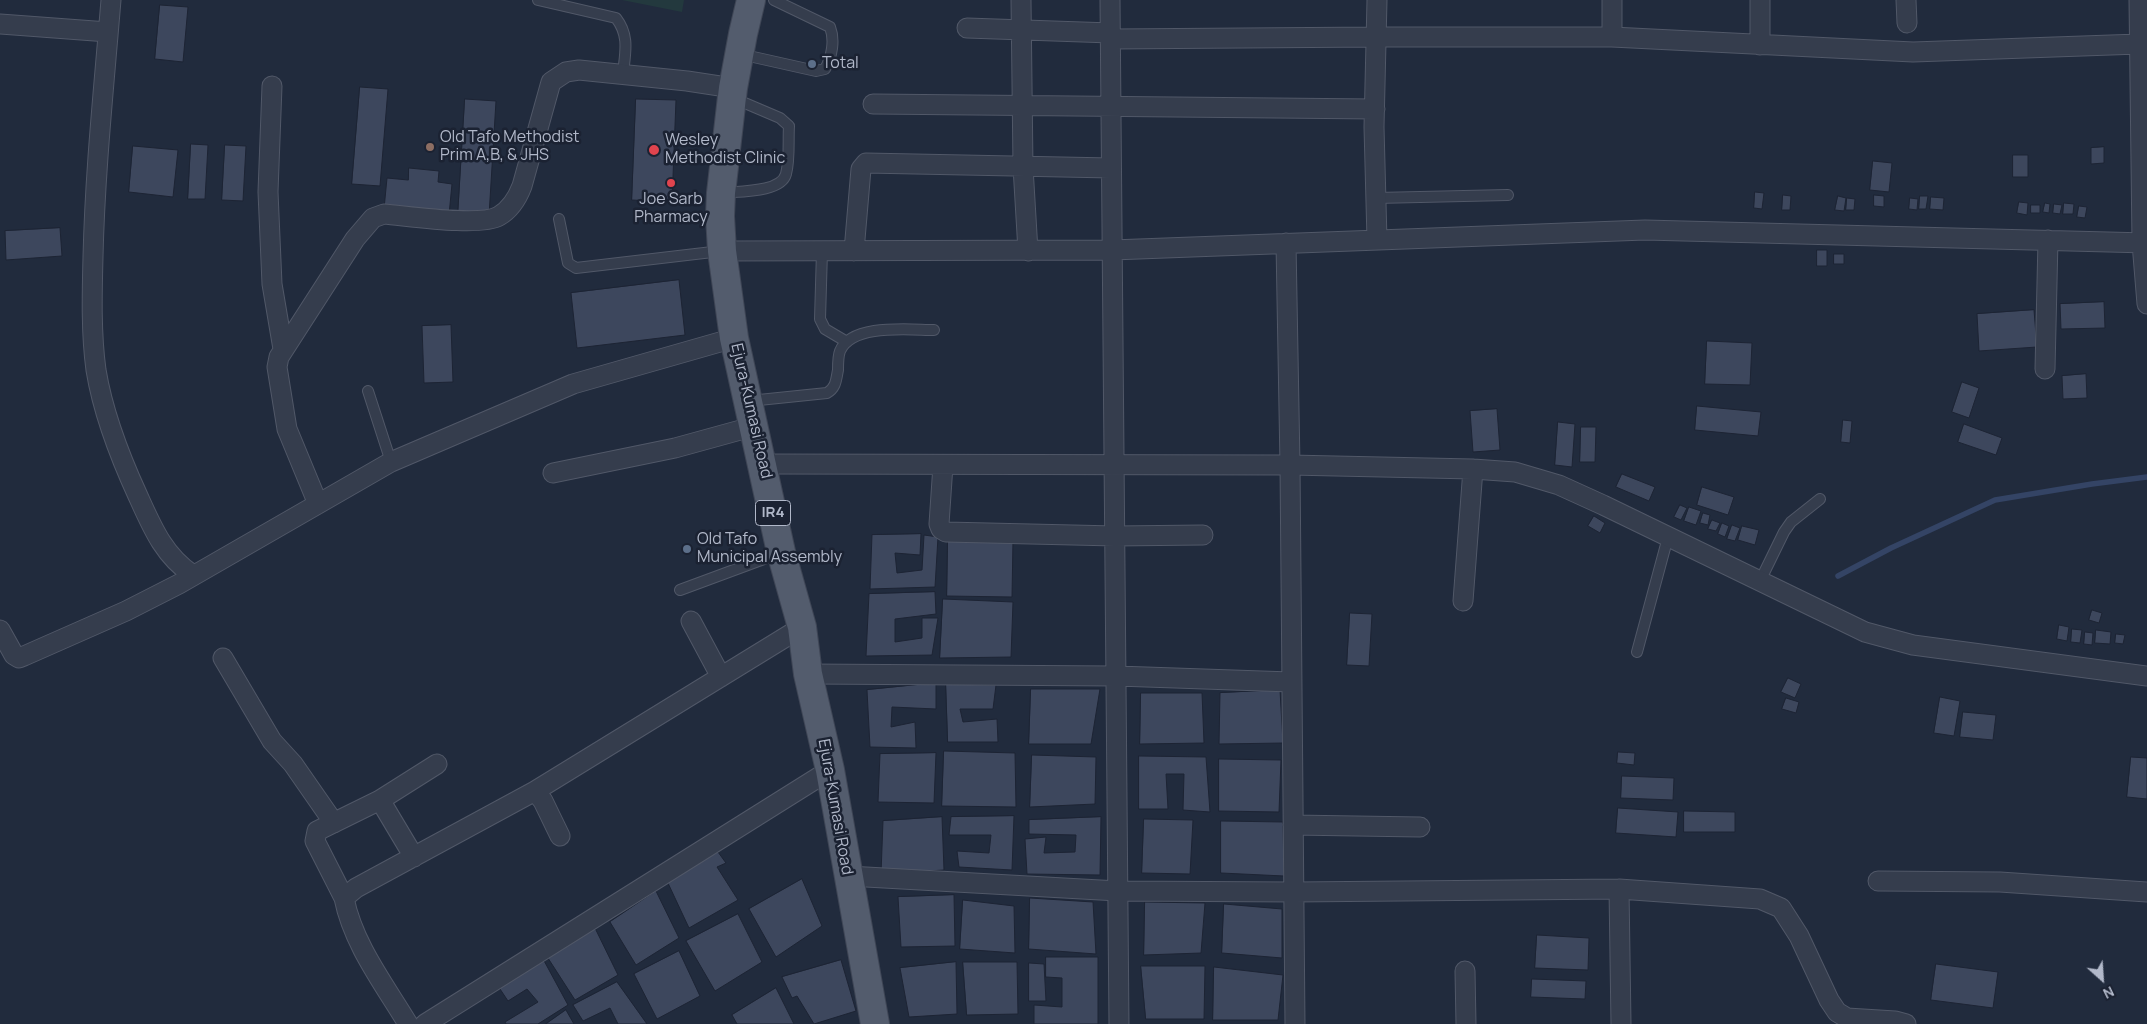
<!DOCTYPE html>
<style>
body{margin:0}
#map{position:relative;width:2147px;height:1024px;overflow:hidden;background:#212b3d;font-family:Manrope,sans-serif}
canvas{display:block}
.north{position:absolute;left:2077px;top:954px;width:50px;height:50px;-webkit-text-stroke:4px #1b2232;paint-order:stroke;rotate:154deg;font-size:14px;font-weight:700;line-height:20px;text-align:center;color:#b1b8c9}
.north::after{content:'';display:block;margin:auto;width:18px;height:22px;background:#b1b8c9;clip-path:polygon(50% 0,100% 100%,50% 72%,0 100%)}
</style>
<div id="map">
<canvas width="2147" height="1024"></canvas>
<div class="north">N</div>
</div>
<script>
const c = document.querySelector('canvas').getContext('2d');
c.lineJoin = 'round';
function fill(path, color) { c.fillStyle = color; c.fill(path, 'evenodd'); }
function strokePath(path, color, width, dash) { c.strokeStyle = color; c.lineWidth = width; c.lineCap = dash ? 'butt' : 'round'; c.setLineDash(dash || []); c.stroke(path); }
function label(font, color, halo, rows, align = 'center') {
  c.font = font + ' Manrope,sans-serif'; c.lineWidth = 5; c.setLineDash([]); c.textBaseline = 'middle'; c.strokeStyle = halo; c.fillStyle = color; for (const [text, x, y, turn = 0] of rows) {
    c.save(); c.translate(x, y); c.rotate((+turn || 0) * Math.PI / 180); c.textAlign = isNaN(turn) ? turn : align; if (halo) c.strokeText(text, 0, 0); c.fillText(text, 0, 0); c.restore();
  }
}
const green = new Path2D(`
 M622 0H684L682 12Z`);
const stream = new Path2D(`
 M1838 576 1891 548 1995 500 2092 484 2147 477`);
const building = new Path2D(`
 M160 5 188 7 183 62 155 59Z
 M360 87 388 89 380 186 352 184Z
 M465 99 496 101 489 216 458 215Z
 M636 99 676 100 672 202 632 200Z
 M191 144 208 145 205 199H188Z
 M225 145 246 146 243 201 222 200Z
 M133 146 178 150 173 197 129 192Z
 M2104 147V163L2091 164V148Z
 M2013 155H2028V177H2013Z
 M1873 161 1892 163 1889 192 1870 190Z
 M409 168 439 171 438 182 452 184 449 215 384 209 387 178 408 180Z
 M1755 192 1764 193 1762 209 1754 208Z
 M1783 195 1791 196 1790 210H1782Z
 M1874 195 1884 196V207L1874 206Z
 M1838 196 1846 198 1844 211 1835 210Z
 M1920 196H1928L1926 209H1919Z
 M1931 197 1944 198 1943 210 1930 209Z
 M1847 198 1855 199 1854 210H1846Z
 M1910 198 1918 199 1917 210 1909 209Z
 M2019 202 2028 203 2027 215 2017 213Z
 M2045 203 2050 204 2049 213 2043 212Z
 M2064 203 2074 204 2073 214H2063Z
 M2054 204 2062 205 2060 214 2053 213Z
 M2031 205H2040V213H2031Z
 M2079 206 2087 207 2085 218 2077 217Z
 M60 228 62 256 6 260 5 231Z
 M1817 250H1827V266H1817Z
 M1834 254H1844V264H1834Z
 M679 280 685 335 577 348 571 293Z
 M2104 302 2105 328 2061 329 2060 304Z
 M2034 310 2037 347 1979 351 1977 314Z
 M451 325 453 382 424 383 422 326Z
 M1707 341 1752 343 1750 385 1705 384Z
 M2086 374 2087 398 2063 399 2062 376Z
 M1962 382 1979 388 1969 418 1952 412Z
 M1697 406 1761 412 1758 436 1695 430Z
 M1497 409 1500 450 1473 452 1470 411Z
 M1843 420 1852 421 1850 443 1841 442Z
 M1558 422 1575 424 1572 467 1555 465Z
 M1964 424 2002 438 1996 455 1958 442Z
 M1581 427H1596L1595 462H1580Z
 M1622 474 1655 487 1649 501 1616 487Z
 M1702 487 1734 497 1728 515 1697 505Z
 M1680 505 1687 508 1681 520 1674 517Z
 M1689 507 1701 511 1696 525 1684 521Z
 M1703 513 1710 515 1708 525 1700 523Z
 M1594 516 1605 523 1600 533 1588 526Z
 M1712 520 1720 523 1716 531 1708 529Z
 M1722 523 1729 526 1725 537 1718 534Z
 M1732 525 1740 528 1735 541 1727 539Z
 M1742 526 1759 530 1755 545 1738 540Z
 M921 534 920 555 895 553 897 573 922 570 924 535 938 537 935 587 870 589 872 535Z
 M948 538 1013 540 1012 597 947 596Z
 M935 592 936 614 895 619V642L922 638V618H938L932 655 866 656 869 594Z
 M943 599 1013 602 1011 657 940 658Z
 M2092 610 2102 613 2099 623 2089 620Z
 M1350 613 1372 614 1369 666 1347 665Z
 M2059 625 2069 627 2067 641 2057 639Z
 M2072 629 2082 630 2080 643 2071 642Z
 M2096 630 2111 632 2110 644 2095 643Z
 M2085 632 2093 633 2092 645 2084 644Z
 M2116 634 2125 635 2123 644 2115 643Z
 M1788 678 1801 684 1795 698 1781 692Z
 M936 683V709L892 707 891 727 915 722 916 748 870 747 867 690Z
 M946 684 996 685 993 709H960L963 722 997 719 998 742H948Z
 M1031 689H1100L1091 744H1029Z
 M1280 690 1283 743 1219 744 1220 693Z
 M1141 693H1202L1204 743 1140 744Z
 M1940 697 1960 701 1954 736 1934 733Z
 M1786 698 1799 702 1796 713 1782 709Z
 M1963 712 1996 715 1993 740 1960 737Z
 M944 751 1015 753 1016 807 942 806Z
 M1618 752 1635 753 1634 765 1617 763Z
 M936 753 934 803 878 802 880 754Z
 M1032 755 1096 757 1095 804 1030 807Z
 M1139 756 1206 757 1210 812 1183 810 1184 774H1166L1168 809H1139Z
 M2131 757 2147 758V799L2127 797Z
 M1219 759 1281 760 1279 812 1219 811Z
 M1622 776 1674 778 1673 800 1621 798Z
 M1618 808 1678 812 1676 837 1616 833Z
 M1684 811 1735 812V832H1684Z
 M1014 816 1012 870 959 867 957 851 989 853 991 835H949L951 817Z
 M942 817 944 870 881 874 883 821Z
 M1101 817 1100 875 1027 874 1025 839 1046 837 1044 853 1075 852 1076 835 1029 834V820Z
 M1144 819 1193 820 1190 874 1142 873Z
 M1221 821 1283 822 1284 876 1221 873Z
 M718 852 726 863 717 867 738 900 689 928 667 881Z
 M802 879 822 926 776 957 749 909Z
 M656 891 679 938 636 965 610 922Z
 M954 895 955 946 901 947 898 897Z
 M1030 898 1093 902 1096 954 1029 949Z
 M963 900 1014 906 1015 953 960 949Z
 M1145 902 1205 903 1201 953 1144 955Z
 M1224 904 1282 909V958L1222 953Z
 M738 914 762 962 715 991 686 941Z
 M595 928 618 975 575 1000 546 955Z
 M1537 935 1589 938 1588 970 1535 968Z
 M679 951 700 996 657 1019 634 974Z
 M542 957 568 1005 538 1024H506L505 1022 538 1002 527 989 508 1001 498 986Z
 M1046 957H1098V1024H1034V1005L1062 1007V978L1046 977Z
 M841 960 856 1011 814 1024 797 996 792 998 782 977Z
 M956 962 957 1014 909 1017 900 968Z
 M963 962H1017L1018 1014 967 1015Z
 M1029 963 1044 964 1046 1001H1029Z
 M1936 964 1998 972 1993 1008 1931 1000Z
 M1141 966H1205L1204 1019H1146Z
 M1214 967 1283 975 1278 1020H1213Z
 M1532 979 1586 981 1585 999 1531 997Z
 M617 982 647 1024H618L610 1008 583 1021 573 1005Z
 M776 988 794 1024H737L732 1015Z
 M566 1010 574 1024H546Z`);
const service = new Path2D(`
 M538 0 616 18C630 36 625 53 623 74
 M740 54 816 71 825 69C832 57 835 40 830 27L774 0
 M721 193C738 191 781 193 786 174 790 159 788 141 789 126L780 118 733 98
 M1376 198 1508 195
 M559 219 568 263 576 268 721 251
 M822 251 820 319 825 329 847 342
 M368 391 391 462
 M749 401 827 393C836 388 836 380 838 370 838 364 838 356 840 351 852 323 910 330 934 330
 M1760 581 1784 532 1791 522 1820 499
 M680 590 780 553
 M1637 652 1668 537`);
const minor = new Path2D(`
 M111 0C104 86 95 171 93 257 92 294 91 333 96 370 103 413 120 457 138 496 152 527 164 556 193 575
 M1021 0 1023 167 1028 251
 M1110 0 1119 1024
 M1377 0 1374 127 1377 240
 M1760 0V45
 M1906 0 1907 23
 M2139 0 2142 243 2147 304
 M0 24 108 32
 M967 28 1111 33
 M1612 37V0
 M1112 39 1376 37H1612L1913 52 2139 44
 M272 86 268 192 272 284 283 349
 M873 104 1375 109
 M1286 243 1290 465 1295 1024
 M722 251 1112 250 1645 230 2147 243
 M854 251 861 169 866 163 1111 168
 M2045 369 2048 240
 M763 464 1290 465 1473 469 1515 472 1559 485 1603 505 1865 632 1913 645 2147 676
 M943 465 939 524 941 529 946 532 1115 536 1203 535
 M553 473 675 448 755 426
 M318 504 287 429 277 367 279 357 355 239 373 218 384 214C409 216 480 227 499 216 511 209 517 199 522 186L551 82 566 72 579 70 687 81 733 88
 M1463 601 1473 469
 M691 621 721 677
 M0 630 14 655 19 658 24 656 126 611 179 584 391 462 573 384 734 338
 M223 658 272 741 293 764 334 823
 M808 674 1117 676 1291 682
 M535 791 802 627
 M380 800 414 857
 M1293 825 1420 827
 M848 876 1118 891 1294 892 1619 889 1760 899 1781 908 1799 936 1829 1000 1837 1012 1847 1018 1895 1021 1906 1024
 M1878 881 2000 882 2147 892
 M1619 889 1621 1024
 M344 898 315 841 317 831 380 800 437 764
 M1465 971 1466 1024
 M408 1024C384 984 353 944 344 898L356 888 535 791 543 801 560 836
 M425 1024 830 770`);
const primary = new Path2D(`
 M751 0 743 34 733 88 721 193 720 216 722 251 734 338 781 552 802 627 808 674 830 770 875 1024`);
const markers = [
 [812,64,5,"#5c6f8a"],
 [430,147,5,"#8d6e63"],
 [654,150,6,"#e0444e"],
 [671,183,5,"#e0444e"],
 [687,549,5,"#5c6f8a"]
];
const shields = [
 [773,513,35]
];
const shieldNames = [
 ["IR4",773,513]
];
const poiNames = [
 ["Total",822,64],
 ["Old Tafo Methodist",440,138],
 ["Prim A,B, & JHS",440,156],
 ["Wesley",665,141],
 ["Methodist Clinic",665,159],
 ["Joe Sarb",671,200,"center"],
 ["Pharmacy",671,218,"center"],
 ["Old Tafo",697,540],
 ["Municipal Assembly",697,558]
];
const streetNames = [
 ["Ejura-Kumasi Road",751,411,77],
 ["Ejura-Kumasi Road",835,807,80]
];
fill(green, '#23393e');
strokePath(stream, '#344465', 5.5);
fill(building, '#3d475d');
strokePath(building, '#1d2434', 1);
strokePath(service, '#515868', 12);
strokePath(minor, '#515868', 21);
strokePath(primary, '#3f4656', 30);
strokePath(service, '#353d4d', 10);
strokePath(minor, '#353d4d', 19);
strokePath(primary, '#535c6d', 28);
for (const [x, y, r, color] of markers) { const dot = new Path2D(); dot.arc(x, y, r, 0, 2 * Math.PI); c.fillStyle = color; c.fill(dot); strokePath(dot, '#1b2232', 2); }
for (const [x, y, w] of shields) { const box = new Path2D(); box.roundRect(x - w / 2, y - 12.5, w, 25, 4); c.fillStyle = '#1b2232'; c.fill(box); strokePath(box, '#b1b8c9', 1); }
label('bold 15px', '#b1b8c9', null, shieldNames);
label('16px', '#b1b8c9', '#1b2232', poiNames, 'left');
label('16px', '#b1b8c9', '#1b2232', streetNames);
</script>
